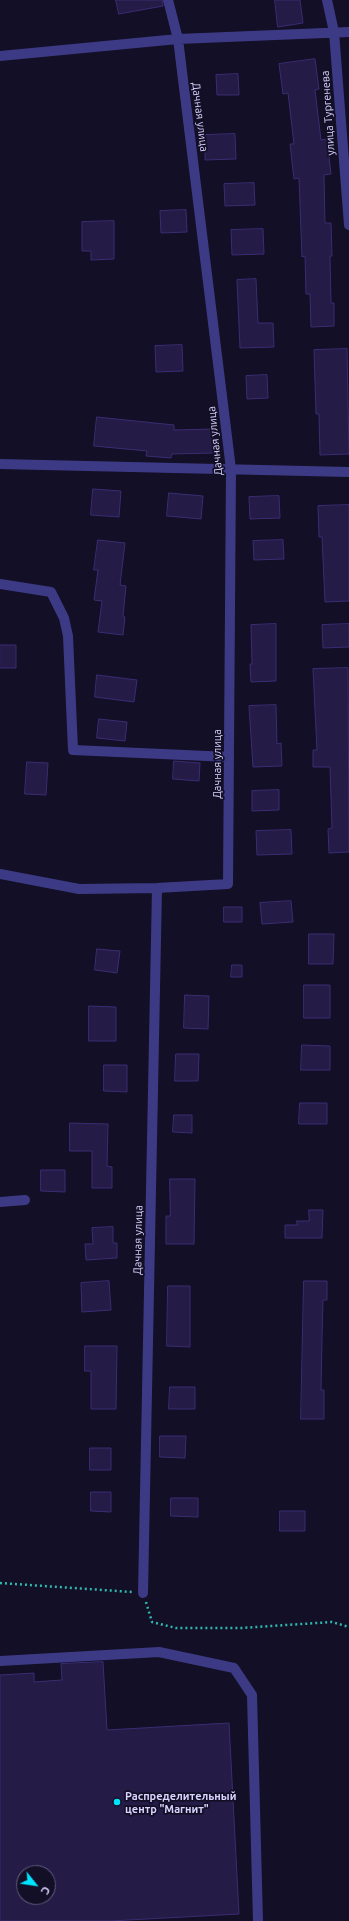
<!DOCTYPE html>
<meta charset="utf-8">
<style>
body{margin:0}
#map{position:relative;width:349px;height:1921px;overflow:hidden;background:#130f26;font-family:Ubuntu,sans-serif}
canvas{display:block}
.north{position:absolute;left:16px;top:1865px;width:40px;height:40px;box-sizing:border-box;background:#130f26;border:1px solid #625e7d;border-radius:50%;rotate:120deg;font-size:11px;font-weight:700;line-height:16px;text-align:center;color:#d9d4ff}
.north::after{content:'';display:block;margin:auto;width:14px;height:18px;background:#00e5ff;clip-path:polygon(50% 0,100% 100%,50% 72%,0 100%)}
</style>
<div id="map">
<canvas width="349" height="1921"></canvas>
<div class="north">С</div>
</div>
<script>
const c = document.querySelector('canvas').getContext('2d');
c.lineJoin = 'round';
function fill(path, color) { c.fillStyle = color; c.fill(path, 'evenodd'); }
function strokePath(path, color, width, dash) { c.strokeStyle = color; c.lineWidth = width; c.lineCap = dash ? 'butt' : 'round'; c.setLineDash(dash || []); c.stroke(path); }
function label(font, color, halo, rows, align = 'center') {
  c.font = font + ' Ubuntu,sans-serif'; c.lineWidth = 3.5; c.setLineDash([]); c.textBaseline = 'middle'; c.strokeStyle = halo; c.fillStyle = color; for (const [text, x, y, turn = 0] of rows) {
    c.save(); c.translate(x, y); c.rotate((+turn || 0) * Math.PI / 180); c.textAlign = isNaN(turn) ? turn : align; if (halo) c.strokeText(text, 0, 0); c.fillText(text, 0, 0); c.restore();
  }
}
const building = new Path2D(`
 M116 0H162L163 6 119 14Z
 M275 0H300L303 23 278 27Z
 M315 59 319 89 315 90 321 140 327 139 331 174 324 175 325 223H331L332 256H330L331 303H334V326L311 327 310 294H306L305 256 302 257 299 178 294 179 290 144H294L288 93 283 94 279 64Z
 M238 74 239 95H217L216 75Z
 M235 134 236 159 205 160V135Z
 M254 183 255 205 225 206 224 184Z
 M186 210 187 232 161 233 160 211Z
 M114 221V259L91 260V251H82V222Z
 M263 229 264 254 232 255 231 230Z
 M256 279 258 323H273L274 347 240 348 237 280Z
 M182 345 183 371 156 372 155 346Z
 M347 349 349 454 320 455 319 414H316L314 350Z
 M267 375 268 398 247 399 246 376Z
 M97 417 174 425V430L213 429V453L172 454 171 458 146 456 147 451 94 446Z
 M93 489 121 491 119 517 91 515Z
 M169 493 203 496 201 519 167 516Z
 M279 496 280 518 250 519 249 497Z
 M349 505V601L325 602 322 537H319L318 506Z
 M98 540 125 543 120 585 126 586 123 616 125 617 123 635 98 632 102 601 94 600 98 570H94Z
 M283 540 284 559 254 560 253 541Z
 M276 624V681L251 682 250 664H252L251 625Z
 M349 624V647L323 648 322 625Z
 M0 645H16V668H0Z
 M348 668 349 852 329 853 328 829 332 828 330 767H313V750H317L313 669Z
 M97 675 137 680 134 702 95 697Z
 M276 705 277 744 281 743 282 766 253 767 249 706Z
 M99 719 127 722 125 741 97 738Z
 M174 761 200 763 199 781 173 779Z
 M27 762 48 763 46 795 25 794Z
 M279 790V810L252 811V791Z
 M291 830 292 854 257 855 256 831Z
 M291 901 293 922 262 924 260 903Z
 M224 907H242V922H224Z
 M309 934H334L333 964H309Z
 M97 949 120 951 117 973 95 970Z
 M232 965H242V977H231Z
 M304 985H330V1018H304Z
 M185 995 209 996 208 1029 184 1028Z
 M89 1006 116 1007V1041H89Z
 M302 1045 330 1046V1070H301Z
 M176 1054H199L198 1081H175Z
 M104 1065H127V1092L104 1091Z
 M300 1103H327V1124H299Z
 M174 1115H192V1133L173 1132Z
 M70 1123 108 1124 107 1166 112 1167V1188H92V1151H70Z
 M41 1170H65V1192L41 1191Z
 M170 1179H195L194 1244H166V1216H170Z
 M309 1210H323L322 1238H285V1225H298L296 1221H309Z
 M113 1227V1243H117V1258L86 1260 85 1244H93L92 1228Z
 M109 1281 111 1310 82 1312 81 1283Z
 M304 1281H327V1300H323L322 1338 321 1390H324V1419H301Z
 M168 1286H190V1347L167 1346Z
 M85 1346H117L116 1409H91V1371H85Z
 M170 1387H195V1409H169Z
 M160 1436H186L185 1458 160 1457Z
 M90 1448H111V1470H90Z
 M91 1492H111V1512L91 1511Z
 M171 1498H198V1517L171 1516Z
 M280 1511H305V1531H280Z
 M103 1662 107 1730 229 1723 239 1914 110 1921H0V1675L34 1673V1682L62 1680 61 1664ZM24 1873H48V1897H24Z`);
const path = new Path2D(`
 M0 1583 132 1592
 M146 1602 152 1622 176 1628H241L332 1622 349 1627`);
const minor = new Path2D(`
 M327 0 334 32 349 225
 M0 56 178 39 349 32
 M0 464 349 472
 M0 584 51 592 64 618 68 636 73 750 229 757
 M0 874 79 889 157 888 228 884 231 469 178 39 168 0
 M0 1202 25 1200
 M143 1593 157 888
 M0 1661 159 1652 234 1668 252 1695 258 1921`);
const markers = [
 [117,1802,4,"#00e5ff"]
];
const streetNames = [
 ["улица Тургенева",328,113,-94],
 ["Дачная улица",200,117,83],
 ["Дачная улица",215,441,-96],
 ["Дачная улица",217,764,-90],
 ["Дачная улица",138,1240,-89]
];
const poiNames = [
 ["Распределительный",125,1796],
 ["центр \"Магнит\"",125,1809]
];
fill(building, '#241b47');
strokePath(building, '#3b2d73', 1);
strokePath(path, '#2fb8b0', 2.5, [2, 3]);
strokePath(minor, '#3d3a85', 10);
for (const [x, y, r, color] of markers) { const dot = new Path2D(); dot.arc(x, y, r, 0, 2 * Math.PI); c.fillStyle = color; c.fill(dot); strokePath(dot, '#130f26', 1.5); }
label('11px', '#d9d4ff', '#130f26', streetNames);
label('bold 11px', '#d9d4ff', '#130f26', poiNames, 'left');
</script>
